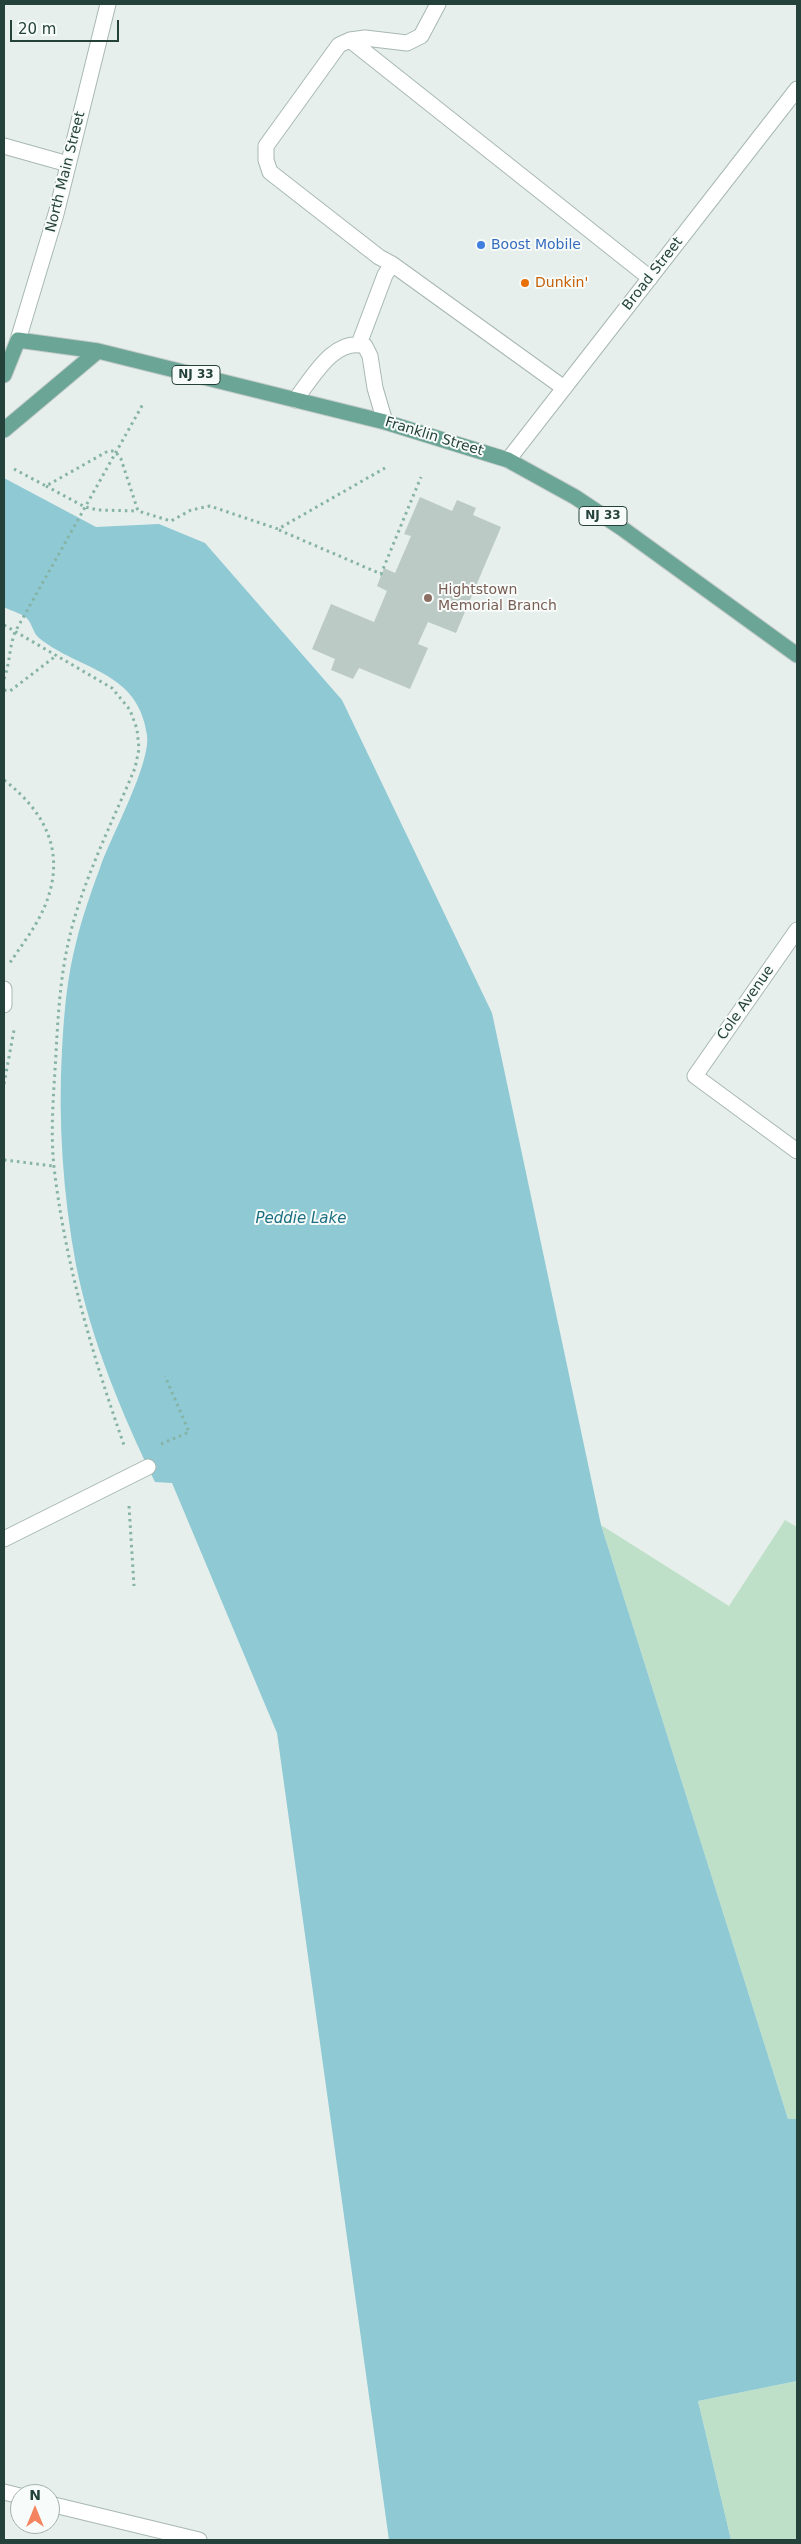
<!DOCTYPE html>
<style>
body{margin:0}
#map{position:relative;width:801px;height:2544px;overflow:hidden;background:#e6efeb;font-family:"DejaVu Sans",sans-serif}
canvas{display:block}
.frame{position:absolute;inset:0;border:5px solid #24423a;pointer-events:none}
.north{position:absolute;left:10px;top:2484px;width:50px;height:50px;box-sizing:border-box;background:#f7fbf9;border:1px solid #a3b1ad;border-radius:50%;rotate:0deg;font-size:14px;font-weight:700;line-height:20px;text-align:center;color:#24423a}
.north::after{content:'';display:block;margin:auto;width:18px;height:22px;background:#f4845f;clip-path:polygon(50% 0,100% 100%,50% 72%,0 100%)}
.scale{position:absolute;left:10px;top:20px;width:109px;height:22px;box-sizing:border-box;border:2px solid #24423a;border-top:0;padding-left:6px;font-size:15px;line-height:18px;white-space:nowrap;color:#24423a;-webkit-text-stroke:4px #f7fbf9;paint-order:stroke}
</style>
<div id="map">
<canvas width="801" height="2544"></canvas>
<div class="frame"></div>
<div class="north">N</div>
<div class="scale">20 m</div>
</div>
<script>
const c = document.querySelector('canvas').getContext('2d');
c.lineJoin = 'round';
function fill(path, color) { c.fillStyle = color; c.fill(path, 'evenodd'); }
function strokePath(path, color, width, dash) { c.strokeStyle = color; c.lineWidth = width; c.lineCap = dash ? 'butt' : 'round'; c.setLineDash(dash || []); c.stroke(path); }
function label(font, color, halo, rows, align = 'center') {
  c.font = font + ' "DejaVu Sans",sans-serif'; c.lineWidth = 4; c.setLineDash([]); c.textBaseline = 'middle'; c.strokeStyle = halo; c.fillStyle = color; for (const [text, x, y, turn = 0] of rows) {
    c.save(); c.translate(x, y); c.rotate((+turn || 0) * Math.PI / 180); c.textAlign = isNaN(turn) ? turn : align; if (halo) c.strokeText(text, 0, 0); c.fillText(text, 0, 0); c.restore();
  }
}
const green = new Path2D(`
 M785 1520 797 1527V2119H788L601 1525 729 1606Z
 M797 2381V2540H731L698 2401Z`);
const water = new Path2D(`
 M4 478 96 527 159 524 205 543 342 700 492 1013 601 1525 788 2119H797V2381L698 2401 731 2540H389L277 1733 172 1483 155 1482C122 1414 91 1340 76 1265 63 1195 58 1121 62 1050 64 1014 67 977 76 943 82 918 91 892 100 868 111 836 151 764 147 735 138 670 80 671 39 638 34 634 33 627 29 621 25 614 11 611 4 607Z`);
const building = new Path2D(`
 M420 497 452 511 457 500 476 508 473 515 501 527 456 633 428 622 418 644 428 648 410 689 359 668 353 679 331 670 335 659 312 649 331 604 374 622 387 591 377 586 384 568 395 573 411 536 404 534Z`);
const path = new Path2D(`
 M14 469 46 486 108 451H115L121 459 138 511 171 521 191 510 210 506 278 529 385 468
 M46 486 85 507 98 510 138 511
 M279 530 381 574 421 477
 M4 625 112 688 130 710 137 729 139 749 135 768C112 823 80 886 68 944 60 980 58 1017 56 1053 54 1091 50 1129 54 1167 65 1263 93 1357 125 1448
 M4 679C10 663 9 648 15 632L143 404
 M4 690 10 691 57 655
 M4 780C47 813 67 855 44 908 36 927 21 946 9 964
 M4 1084 14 1030
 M4 1160 54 1166
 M161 1444 189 1432 165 1376
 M129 1506 134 1586`);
const service = new Path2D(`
 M350 40 650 278
 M4 146 68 164
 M392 264 564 388
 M359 344 385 275 392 264 379 257 270 172 266 160V146L339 45 350 40 365 38 407 43 421 36 438 4
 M295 400C312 379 333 337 365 346L370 356 375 388 385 422
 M4 989V1005
 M4 1539 148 1467`);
const minor = new Path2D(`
 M508 460 797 89
 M797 930 695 1076 797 1151
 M4 2492 20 2496
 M50 2504 199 2540`);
const tertiary = new Path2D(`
 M18 340 56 214 108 4`);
const primary = new Path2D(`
 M4 375 18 340 98 351 385 422 508 460 575 497 623 529 797 655
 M4 430 98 351`);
const markers = [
 [481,245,5,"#3f7fe0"],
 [525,283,5,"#e8710a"],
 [428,598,5,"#8d6e63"]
];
const shields = [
 [196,375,48],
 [603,516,48]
];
const shieldNames = [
 ["NJ 33",196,375],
 ["NJ 33",603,516]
];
const streetNames = [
 ["North Main Street",66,172,-76],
 ["Broad Street",653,274,-52],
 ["Franklin Street",434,437,17],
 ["Cole Avenue",746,1003,-55]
];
const shopNames = [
 ["Boost Mobile",491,245]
];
const foodNames = [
 ["Dunkin'",535,283]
];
const educationNames = [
 ["Hightstown",438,590],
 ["Memorial Branch",438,606]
];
const waterNames = [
 ["Peddie Lake",301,1219]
];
fill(green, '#bfe0c8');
fill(water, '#8ec9d4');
fill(building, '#bbcac4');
strokePath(service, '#a8b8b2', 17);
strokePath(minor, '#a8b8b2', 17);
strokePath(tertiary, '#a8b8b2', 17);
strokePath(primary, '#c2cac8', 17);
strokePath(path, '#86b3a5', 3, [2.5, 4]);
strokePath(service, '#fff', 15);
strokePath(minor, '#fff', 15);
strokePath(tertiary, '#fff', 15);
strokePath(primary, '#6aa596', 15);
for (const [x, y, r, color] of markers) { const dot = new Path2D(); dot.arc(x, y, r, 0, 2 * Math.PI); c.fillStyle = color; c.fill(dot); strokePath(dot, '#f7fbf9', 2); }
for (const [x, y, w] of shields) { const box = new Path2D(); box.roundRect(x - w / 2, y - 9.5, w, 19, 4); c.fillStyle = '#f7fbf9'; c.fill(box); strokePath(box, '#24423a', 1); }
label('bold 12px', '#24423a', null, shieldNames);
label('14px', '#24423a', '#f7fbf9', streetNames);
label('14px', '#366cbe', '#f7fbf9', shopNames, 'left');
label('14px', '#c56008', '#f7fbf9', foodNames, 'left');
label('14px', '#785e54', '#f7fbf9', educationNames, 'left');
label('italic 15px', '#1c6f80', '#f7fbf9', waterNames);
</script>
